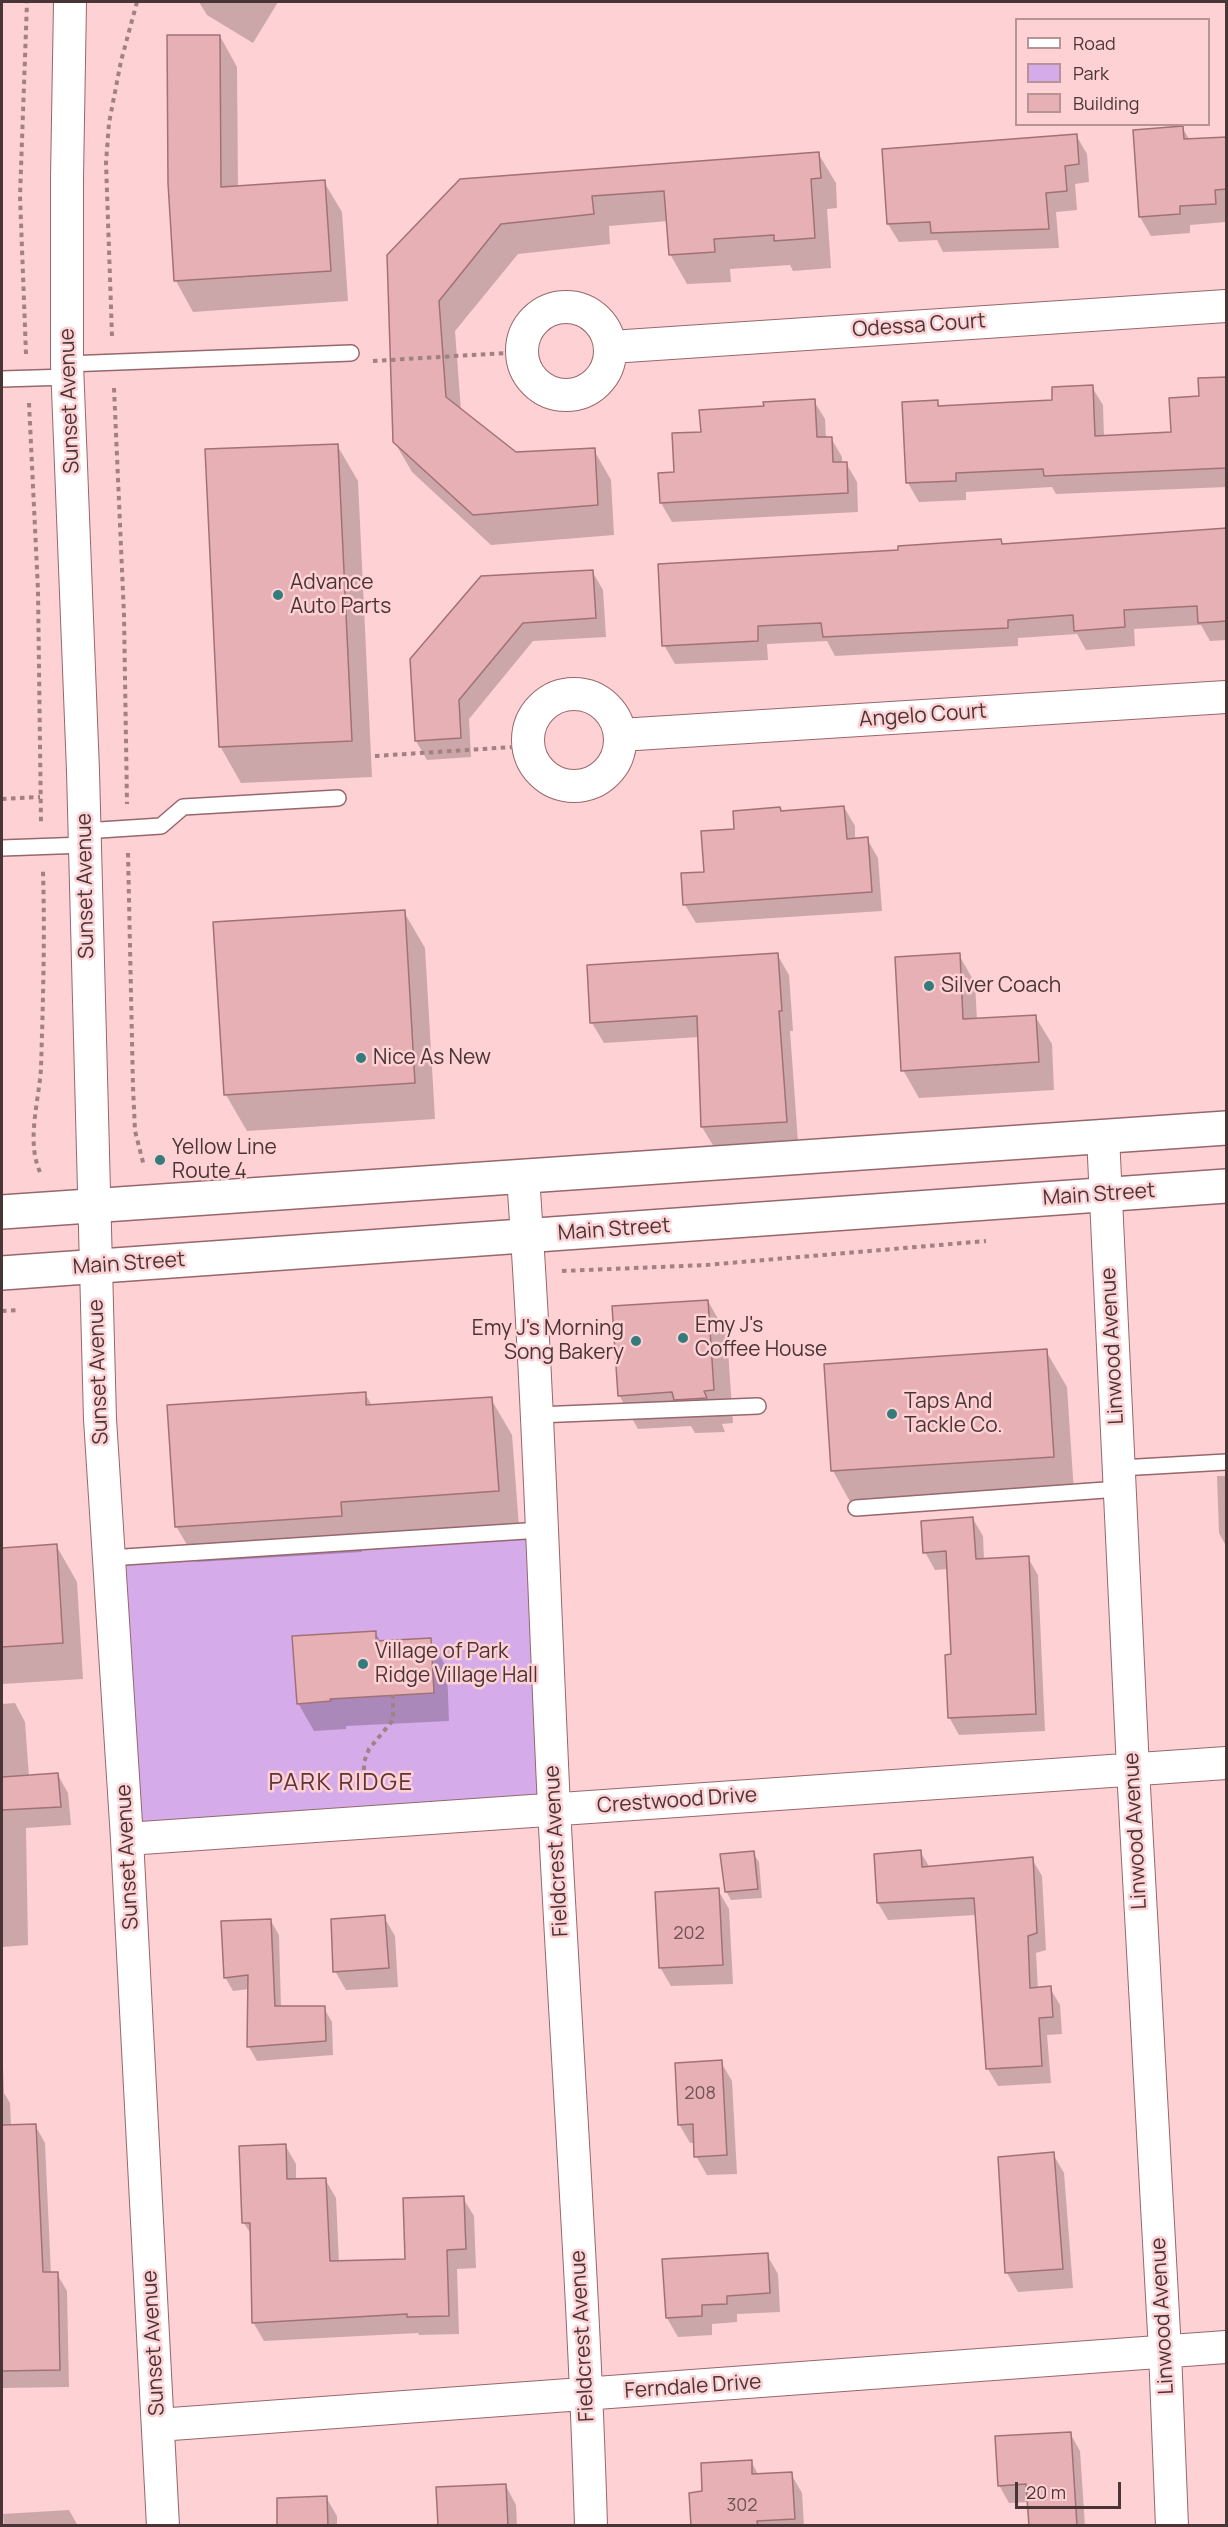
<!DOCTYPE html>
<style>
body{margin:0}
#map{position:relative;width:1228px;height:2527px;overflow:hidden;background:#fed1d4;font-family:Manrope,sans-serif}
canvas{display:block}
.frame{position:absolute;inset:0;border:3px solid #4a3536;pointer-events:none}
.legend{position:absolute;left:1015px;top:18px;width:195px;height:108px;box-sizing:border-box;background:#fed1d4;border:2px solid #b69395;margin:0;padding:8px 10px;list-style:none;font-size:18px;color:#4a3536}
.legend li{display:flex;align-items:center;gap:12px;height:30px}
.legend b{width:30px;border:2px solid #b69395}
.scale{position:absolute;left:1015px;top:2482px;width:106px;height:27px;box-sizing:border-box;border:3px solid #4a3536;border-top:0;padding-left:8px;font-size:18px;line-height:21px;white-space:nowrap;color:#4a3536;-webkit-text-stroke:4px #fed1d4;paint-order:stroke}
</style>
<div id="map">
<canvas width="1228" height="2527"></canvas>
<div class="frame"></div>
<ul class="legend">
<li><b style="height:8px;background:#fff"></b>Road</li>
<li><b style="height:16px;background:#d5abe9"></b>Park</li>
<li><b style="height:16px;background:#e6b0b4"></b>Building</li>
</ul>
<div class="scale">20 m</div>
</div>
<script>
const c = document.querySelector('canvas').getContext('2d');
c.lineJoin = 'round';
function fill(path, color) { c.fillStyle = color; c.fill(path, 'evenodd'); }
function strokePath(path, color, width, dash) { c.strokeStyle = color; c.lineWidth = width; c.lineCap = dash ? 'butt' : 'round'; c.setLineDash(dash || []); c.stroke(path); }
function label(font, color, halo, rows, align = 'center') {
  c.font = font + ' Manrope,sans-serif'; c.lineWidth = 5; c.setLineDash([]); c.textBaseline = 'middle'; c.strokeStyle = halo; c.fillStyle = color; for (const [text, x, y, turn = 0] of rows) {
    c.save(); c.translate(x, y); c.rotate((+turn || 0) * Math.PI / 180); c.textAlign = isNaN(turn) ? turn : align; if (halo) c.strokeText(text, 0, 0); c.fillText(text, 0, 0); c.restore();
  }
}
const green = new Path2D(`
 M541 1530 554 1809 127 1839 109 1558Z`);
const shadow = new Path2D(`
 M199 2H278L253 43 207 15Z
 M220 36 237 67 238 187 324 182 342 212 348 301 193 312 176 281 169 182Z
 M1182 128 1190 140 1226 138V222L1190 225V233L1151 236 1140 217Z
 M1076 135 1087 154 1089 182 1075 184 1077 210 1056 212 1059 248 943 252 937 240 899 242 888 224Z
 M818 153 836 183 837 208 827 209 831 268 793 271 790 265 730 269 731 282 687 284 670 254 668 221 609 226 610 244 518 254 455 331 461 411 516 454 594 450 611 480 614 535 491 545 412 472 394 441 460 180Z
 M1226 379V487L1056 494 1052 487 966 492V500L919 502 908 483 904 403 937 401 940 407 1053 401 1092 387 1103 405 1104 437 1173 434 1200 397Z
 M814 401 825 419 826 438H831L842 457V463H846L857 482 858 512 672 522 661 503 660 474 675 473 702 433Z
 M337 445 358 481 372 777 241 783 220 746Z
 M1226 531V640L1210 641 1201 625 1134 629 1135 646 1086 650 1077 634 1018 638V646L835 656 827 641 767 644 768 660 675 664 664 645 899 551 1000 541 1003 545Z
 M592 571 603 590 606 637 533 641 469 719 471 757 427 760 416 741 411 659Z
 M844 807 855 826V840L867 839 878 858 882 911 696 923 685 905 735 831 781 812Z
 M404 912 425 948 435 1119 247 1131 226 1095Z
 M777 954 789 975 793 1031H790L798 1142 714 1147 702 1127 699 1037 604 1043 592 1023 589 966Z
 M959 955 975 983 977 1020 1035 1016 1052 1044 1054 1090 919 1098 903 1070Z
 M708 1301 727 1335 733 1423 722 1424 725 1432 695 1433 691 1426 638 1429 619 1395Z
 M1046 1351 1067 1387 1074 1493 853 1507 833 1471 825 1365Z
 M365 1393 372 1406 491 1399 512 1435 519 1527 361 1538 362 1552 197 1562 176 1526Z
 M1217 1476H1226V1546L1219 1533Z
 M973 1519 983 1536 984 1560 1028 1558 1038 1575 1045 1731 959 1735 949 1717 952 1656 948 1569 935 1570 925 1552Z
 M56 1545 77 1582 83 1679 2 1684V1549Z
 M375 1632 381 1642 430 1640 447 1668 449 1721 346 1726V1729L314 1731 298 1703Z
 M15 1703 25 1722 29 1777 58 1775 68 1793 71 1825 26 1828 28 1945 2 1947V1704Z
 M920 1851 930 1868 1032 1859 1042 1876 1046 1950 1036 1953 1038 1989 1050 1988 1060 2005 1062 2034 1047 2035 1051 2083 998 2086 988 2069 976 1915 888 1920 878 1903Z
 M753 1853 759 1862 762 1898 731 1900 726 1891Z
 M718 1890 729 1909 733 1984 671 1986 660 1967Z
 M384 1917 395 1936 398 1987 346 1990 335 1971Z
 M271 1921 279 1935 281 2008H324L332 2022 333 2055 257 2061 249 2047V1989L233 1991 225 1977Z
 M2 2042 4 2093 10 2103 11 2126 35 2125 45 2143 51 2274H57L67 2291 69 2387 2 2388Z
 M721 2062 732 2081 737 2174 707 2175 696 2156 695 2143H690L679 2124Z
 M285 2145 296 2164V2180L325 2179 336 2198 339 2263 406 2260 463 2198 474 2216 476 2268 457 2269 459 2334 419 2335 418 2333 264 2341 253 2322 252 2236 244 2223Z
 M1053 2154 1064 2173 1073 2288 1018 2292 1007 2273 1000 2159Z
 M767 2255 778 2274 780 2312 737 2314V2322L712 2324V2335L678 2337 667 2318Z
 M1070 2433 1080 2451 1085 2526H1030L1029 2502 1009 2503 999 2485Z
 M751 2461 759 2476 791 2474 802 2493 804 2526H692L704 2493Z
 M506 2486 516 2505 517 2526H440Z
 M326 2497 337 2516V2526H279Z
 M69 2510 78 2526H4L3 2514Z`);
const building = new Path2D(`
 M167 35H220L221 187 325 180 331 271 174 281 168 183Z
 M1183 126 1184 139 1227 137V189L1215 190 1216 204 1180 206V214L1139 217 1133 130Z
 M1077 134 1079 164 1065 166 1067 191 1046 193 1049 229 931 233 930 222 887 224 882 149Z
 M819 152 821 178 811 179 815 238 774 241V235L714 239 715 252 669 255 664 191 592 196 594 214 501 224 439 301 446 397 516 452 595 448 598 505 473 515 393 442 387 255 460 179Z
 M1227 377V468L1044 476 1043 469 956 473V481L906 483 902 402 938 400V406L1052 400V387L1093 385 1095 436 1171 432 1169 398 1199 396 1198 378Z
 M815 399 817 437H832L833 462H847L848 493 660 503 658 473 674 472 672 433 701 432 699 410 764 406 763 402Z
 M338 444 352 741 219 747 205 449Z
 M1227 528V621L1198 623 1197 606 1124 610 1125 627 1074 631 1073 615 1008 620V628L823 637 821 623 758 626V641L662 646 658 564 898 550V546L1001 539 1002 544Z
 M593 570 596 618 523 623 459 700 461 738 415 741 410 659 481 576Z
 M844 806 847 839 868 837 872 892 683 905 681 873 704 872 701 831 734 829 733 811 780 807 781 811Z
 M405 910 415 1083 224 1095 213 922Z
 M778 953 782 1011H779L787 1122 701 1127 697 1016 590 1023 587 965Z
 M960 953 963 1019 1036 1015 1039 1062 901 1071 895 957Z
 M708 1300 714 1390 704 1391 707 1398 674 1400 672 1392 618 1396 612 1306Z
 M1047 1349 1054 1457 831 1471 824 1364Z
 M366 1392V1405L492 1397 499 1491 341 1502 342 1516 175 1527 167 1405Z
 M973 1517 976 1559 1029 1556 1036 1714 948 1718 945 1655 951 1654 946 1551 923 1553 921 1521Z
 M57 1544 63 1643 2 1647V1548Z
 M376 1631V1641L431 1638 434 1693 330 1699 331 1701 297 1704 292 1636Z
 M58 1773 61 1807 2 1810V1777Z
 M921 1850 922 1867 1033 1857 1037 1933 1028 1936 1030 1988 1051 1986 1053 2017 1039 2018 1042 2066 986 2069 974 1898 877 1903 874 1854Z
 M754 1851 758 1889 725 1892 720 1854Z
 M719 1888 723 1965 659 1968 655 1892Z
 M385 1915 389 1968 333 1972 331 1919Z
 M271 1919 275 2006H325L326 2041 247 2047 248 1975 224 1978 221 1921Z
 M722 2060 727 2155 694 2157 693 2124 678 2125 675 2063Z
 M36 2124 43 2272H58L60 2370 2 2371V2125Z
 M286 2144 287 2179 326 2178 330 2261 405 2259 403 2198 464 2196 466 2249 447 2250 449 2316 407 2317V2314L252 2323 250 2223H242L239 2146Z
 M1054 2152 1063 2269 1005 2273 998 2157Z
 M768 2253 770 2293 727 2296V2304L702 2305V2316L666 2318 662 2259Z
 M1071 2432 1077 2526H1029L1026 2484 998 2486 995 2436Z
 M752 2460V2474L792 2472 795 2519 757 2521 758 2526H691L689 2493 702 2491 701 2463Z
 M506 2484 508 2526H438L436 2487Z
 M327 2496 328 2526H277V2498Z`);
const path = new Path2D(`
 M112 336 106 163 109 123 121 61 137 2
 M26 354 20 196 27 2
 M373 361 522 352
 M114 388 124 615 127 804
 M29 403 38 590 41 822
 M375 756 528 746
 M2 799 40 797
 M128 853 133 1087 135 1131 144 1166
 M40 1172C26 1141 39 1101 41 1068 43 1002 45 937 43 871
 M562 1271 706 1265 986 1241
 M2 1311 19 1310
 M364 1788V1762L369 1749 393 1720V1695`);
const lane = new Path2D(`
 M67 364 351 353
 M2 379 68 377
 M84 831 161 826 183 807 338 798
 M2 848 85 845
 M537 1415 758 1406
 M1120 1468 1226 1462
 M856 1508 1119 1489
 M109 1558 541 1530`);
const street = new Path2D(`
 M70 2 67 178V364L83 771 100 1419 127 1839 163 2526
 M522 351a44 44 0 1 1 88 0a44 44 0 1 1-88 0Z
 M611 347 1226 306
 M528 740a46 46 0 1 1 92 0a46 46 0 1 1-92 0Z
 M620 735 1226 697
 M1103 1136 1133 1769 1165 2351 1172 2526
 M523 1177C538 1387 544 1597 554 1807 566 2047 584 2286 591 2526
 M127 1839 1226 1763
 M158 2425 1226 2347`);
const primary = new Path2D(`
 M2 1212 1226 1128
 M2 1273 1226 1186`);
const markers = [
 [278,595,6,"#337c7b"],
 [929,986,6,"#337c7b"],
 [361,1058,6,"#337c7b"],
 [160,1160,6,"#337c7b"],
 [683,1338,6,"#337c7b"],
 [636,1341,6,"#337c7b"],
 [892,1414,6,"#337c7b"],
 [363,1664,6,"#337c7b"]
];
const numberNames = [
 ["202",689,1934],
 ["208",700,2094],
 ["302",742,2506]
];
const streetNames = [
 ["Odessa Court",919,326,-4],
 ["Sunset Avenue",70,401,-92],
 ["Angelo Court",923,716,-4],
 ["Sunset Avenue",86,886,-91],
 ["Main Street",1099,1195,-4],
 ["Main Street",614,1230,-4],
 ["Main Street",129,1264,-4],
 ["Linwood Avenue",1113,1346,-93],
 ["Sunset Avenue",99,1372,-92],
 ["Crestwood Drive",677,1801,-4],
 ["Linwood Avenue",1136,1831,-93],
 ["Fieldcrest Avenue",557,1851,-93],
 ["Sunset Avenue",128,1857,-93],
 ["Linwood Avenue",1163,2316,-93],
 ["Fieldcrest Avenue",583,2336,-93],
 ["Sunset Avenue",154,2343,-93],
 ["Ferndale Drive",693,2387,-4]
];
const poiNames = [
 ["Advance",290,583],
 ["Auto Parts",290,607],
 ["Silver Coach",941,986],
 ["Nice As New",373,1058],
 ["Yellow Line",172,1148],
 ["Route 4",172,1172],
 ["Emy J's",695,1326],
 ["Coffee House",695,1350],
 ["Emy J's Morning",624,1329,"right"],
 ["Song Bakery",624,1353,"right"],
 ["Taps And",904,1402],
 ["Tackle Co.",904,1426],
 ["Village of Park",375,1652],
 ["Ridge Village Hall",375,1676]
];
const quarterNames = [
 ["PARK RIDGE",341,1783]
];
fill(green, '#d5abe9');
fill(shadow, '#0003');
fill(building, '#e6b0b4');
strokePath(building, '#a27175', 1.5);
strokePath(lane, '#97676b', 18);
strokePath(street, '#97676b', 34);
strokePath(primary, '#97676b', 36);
strokePath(path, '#a28183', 4, [4.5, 4.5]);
strokePath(lane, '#fff', 15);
strokePath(street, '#fff', 32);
strokePath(primary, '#fff', 33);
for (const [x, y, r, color] of markers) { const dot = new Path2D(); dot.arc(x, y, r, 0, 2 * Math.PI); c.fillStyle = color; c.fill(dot); strokePath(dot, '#fed1d4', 2); }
label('18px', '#715456', null, numberNames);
label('21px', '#4a3536', '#fed1d4', streetNames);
label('21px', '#4a3536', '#fed1d4', poiNames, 'left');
c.letterSpacing = '1.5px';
label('24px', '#5f3438', '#fed1d4', quarterNames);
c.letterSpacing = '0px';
</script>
